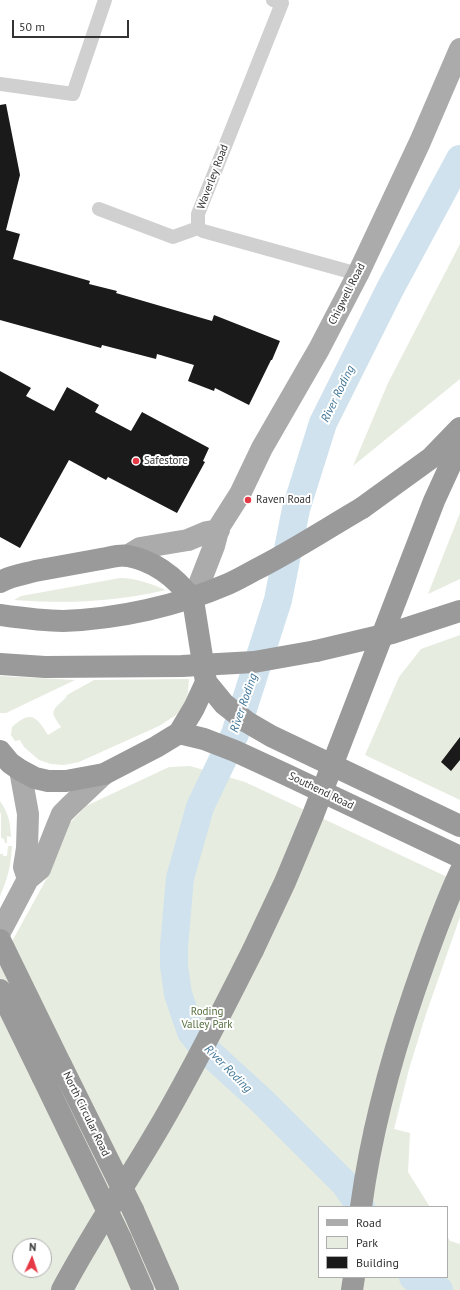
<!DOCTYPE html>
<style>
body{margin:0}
#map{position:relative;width:460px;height:1290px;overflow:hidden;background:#fff;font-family:"PT Sans",sans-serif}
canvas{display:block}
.legend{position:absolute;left:318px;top:1206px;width:130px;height:72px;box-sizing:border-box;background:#fff;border:1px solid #adadad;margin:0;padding:5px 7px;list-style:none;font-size:12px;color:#333}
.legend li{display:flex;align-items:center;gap:8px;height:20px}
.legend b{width:20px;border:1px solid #adadad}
.north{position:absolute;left:12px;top:1238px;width:40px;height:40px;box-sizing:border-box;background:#fff;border:1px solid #adadad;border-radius:50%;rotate:3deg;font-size:11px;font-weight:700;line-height:16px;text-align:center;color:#333}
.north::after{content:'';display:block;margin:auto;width:14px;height:18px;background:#e63946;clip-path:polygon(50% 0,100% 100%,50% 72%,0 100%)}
.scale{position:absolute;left:12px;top:20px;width:117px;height:18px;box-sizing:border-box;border:2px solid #333;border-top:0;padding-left:5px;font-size:12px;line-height:14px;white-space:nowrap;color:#333;-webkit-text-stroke:3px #fff;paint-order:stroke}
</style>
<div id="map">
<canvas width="460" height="1290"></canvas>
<ul class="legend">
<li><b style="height:5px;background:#ababab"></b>Road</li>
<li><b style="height:11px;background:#e6ecdf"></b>Park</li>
<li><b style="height:11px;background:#1a1a1a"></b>Building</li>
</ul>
<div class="north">N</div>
<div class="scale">50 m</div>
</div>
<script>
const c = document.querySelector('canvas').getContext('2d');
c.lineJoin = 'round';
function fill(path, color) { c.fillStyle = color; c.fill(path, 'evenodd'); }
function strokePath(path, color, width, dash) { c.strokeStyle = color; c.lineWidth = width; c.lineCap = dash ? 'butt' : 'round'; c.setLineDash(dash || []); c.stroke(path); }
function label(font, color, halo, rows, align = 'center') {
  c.font = font + ' "PT Sans",sans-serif'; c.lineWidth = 4; c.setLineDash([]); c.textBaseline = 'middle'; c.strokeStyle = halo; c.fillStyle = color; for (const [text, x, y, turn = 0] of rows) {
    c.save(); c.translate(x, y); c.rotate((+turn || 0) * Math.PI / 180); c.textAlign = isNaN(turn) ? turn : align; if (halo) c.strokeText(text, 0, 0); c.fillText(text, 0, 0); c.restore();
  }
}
const green = new Path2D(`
 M460 244V379L353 466 388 383Z
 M460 513V579L428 594Z
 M120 578C136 578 151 584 166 590 112 602 69 604 14 600L21 596Z
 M460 635V800L365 755 399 677 421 649Z
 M0 676 75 680 6 713H0Z
 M189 679 188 693 184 706 176 715 159 726 79 762 64 765 51 764 39 760 24 747 20 740 15 741 11 735 12 727C31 710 36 716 48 735L61 727C59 724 56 720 54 716 51 706 65 702 67 695L94 680Z
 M190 766 245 782 460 883V917L426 1014 409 1069 394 1129 410 1133 408 1172 430 1207H319V1277H447V1236L450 1241 460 1244V1290H0V963L47 878 68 825 86 806 169 767ZM20 1246H44V1270H20Z
 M0 801C9 814 10 822 11 837L7 836V843H5L4 839 1 838V814L0 812Z
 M8 846H12C11 865 8 878 0 896V854H3V856H7Z`);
const river = new Path2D(`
 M361 1207 344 1183 262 1101 203 1047 191 1032 178 994 174 966V946L180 878 200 807 235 734 278 600 296 509 323 423 390 289 460 159
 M413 1277 428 1287 439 1290`);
const building = new Path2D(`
 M6 104 20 175 6 230 20 234 13 259 90 281 89 284 117 291 116 293 212 321 214 315 280 341 272 360H271L249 405 215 388 214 391 188 381 194 365 157 354 156 359 102 345 101 348 0 320V105Z
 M0 371 31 388 26 396 54 411 67 387 99 405 95 412 131 431 142 412 209 448 203 461 205 462 177 513 108 477 106 480 69 460 20 548 0 537Z
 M460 737V760L451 771 441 762Z`);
const street = new Path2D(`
 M273 0 282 3 198 214V228L203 231 358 274
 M0 84 73 94 105 0
 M99 209 173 237 198 228`);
const primary = new Path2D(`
 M127 556 140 548 188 540 207 532 219 530
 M193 600 214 546 219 527 240 494 262 448 319 349 358 274 420 142 460 49
 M20 770 28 814 27 848 24 867 28 879
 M0 932 28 879 40 869 57 826 62 814 70 806 104 774`);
const highway = new Path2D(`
 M362 508 431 458 460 428
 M0 582C10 576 24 574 35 571 57 567 79 563 101 559 109 558 120 554 128 556 155 561 177 579 193 600L206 682 194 708 179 733 156 747 104 774 66 781H48L35 778 20 770 10 763 0 751
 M316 651 392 633 460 611
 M206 682 224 704 247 722 271 736 460 826
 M179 733 204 739 235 751 287 775 460 857
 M0 940 61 1065
 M0 990 42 1076
 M361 1207C371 1133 390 1062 414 992 428 951 442 911 460 872
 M133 1210 168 1290
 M121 1239 143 1290
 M62 1290C91 1235 126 1184 157 1131 192 1072 222 1011 253 950
 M352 1290 354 1277`);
const highwayBridge = new Path2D(`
 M0 615C21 618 42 621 63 621 118 619 177 606 228 584 237 580 246 575 255 570 291 552 326 529 362 508
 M0 664 45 667 182 666 254 662 316 651
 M253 950 285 882 313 815 434 501 460 444
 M61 1065 133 1210
 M42 1076 121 1239`);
const markers = [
 [136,461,4,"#e63946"],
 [248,500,4,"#e63946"]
];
const streetNames = [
 ["Waverley Road",213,177,-69],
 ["Chigwell Road",347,294,-63],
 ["Southend Road",321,791,26],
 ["North Circular Road",86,1114,64]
];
const poiNames = [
 ["Safestore",144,461],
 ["Raven Road",256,500]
];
const parkNames = [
 ["Roding",207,1012],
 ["Valley Park",207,1025]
];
const waterNames = [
 ["River Roding",338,394,-64],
 ["River Roding",244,703,-71],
 ["River Roding",228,1069,45]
];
fill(green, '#e6ecdf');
strokePath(river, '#cfe2ee', 28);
fill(building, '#1a1a1a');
strokePath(street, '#d0d0d0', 14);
strokePath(primary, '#ababab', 22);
strokePath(highway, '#9a9a9a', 22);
strokePath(highwayBridge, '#9a9a9a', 22);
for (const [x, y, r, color] of markers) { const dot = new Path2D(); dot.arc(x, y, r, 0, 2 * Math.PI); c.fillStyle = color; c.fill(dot); strokePath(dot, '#fff', 1.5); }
label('11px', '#333', '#fff', streetNames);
label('11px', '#333', '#fff', poiNames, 'left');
label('11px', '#56703f', '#fff', parkNames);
label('italic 12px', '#3f7597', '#fff', waterNames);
</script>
